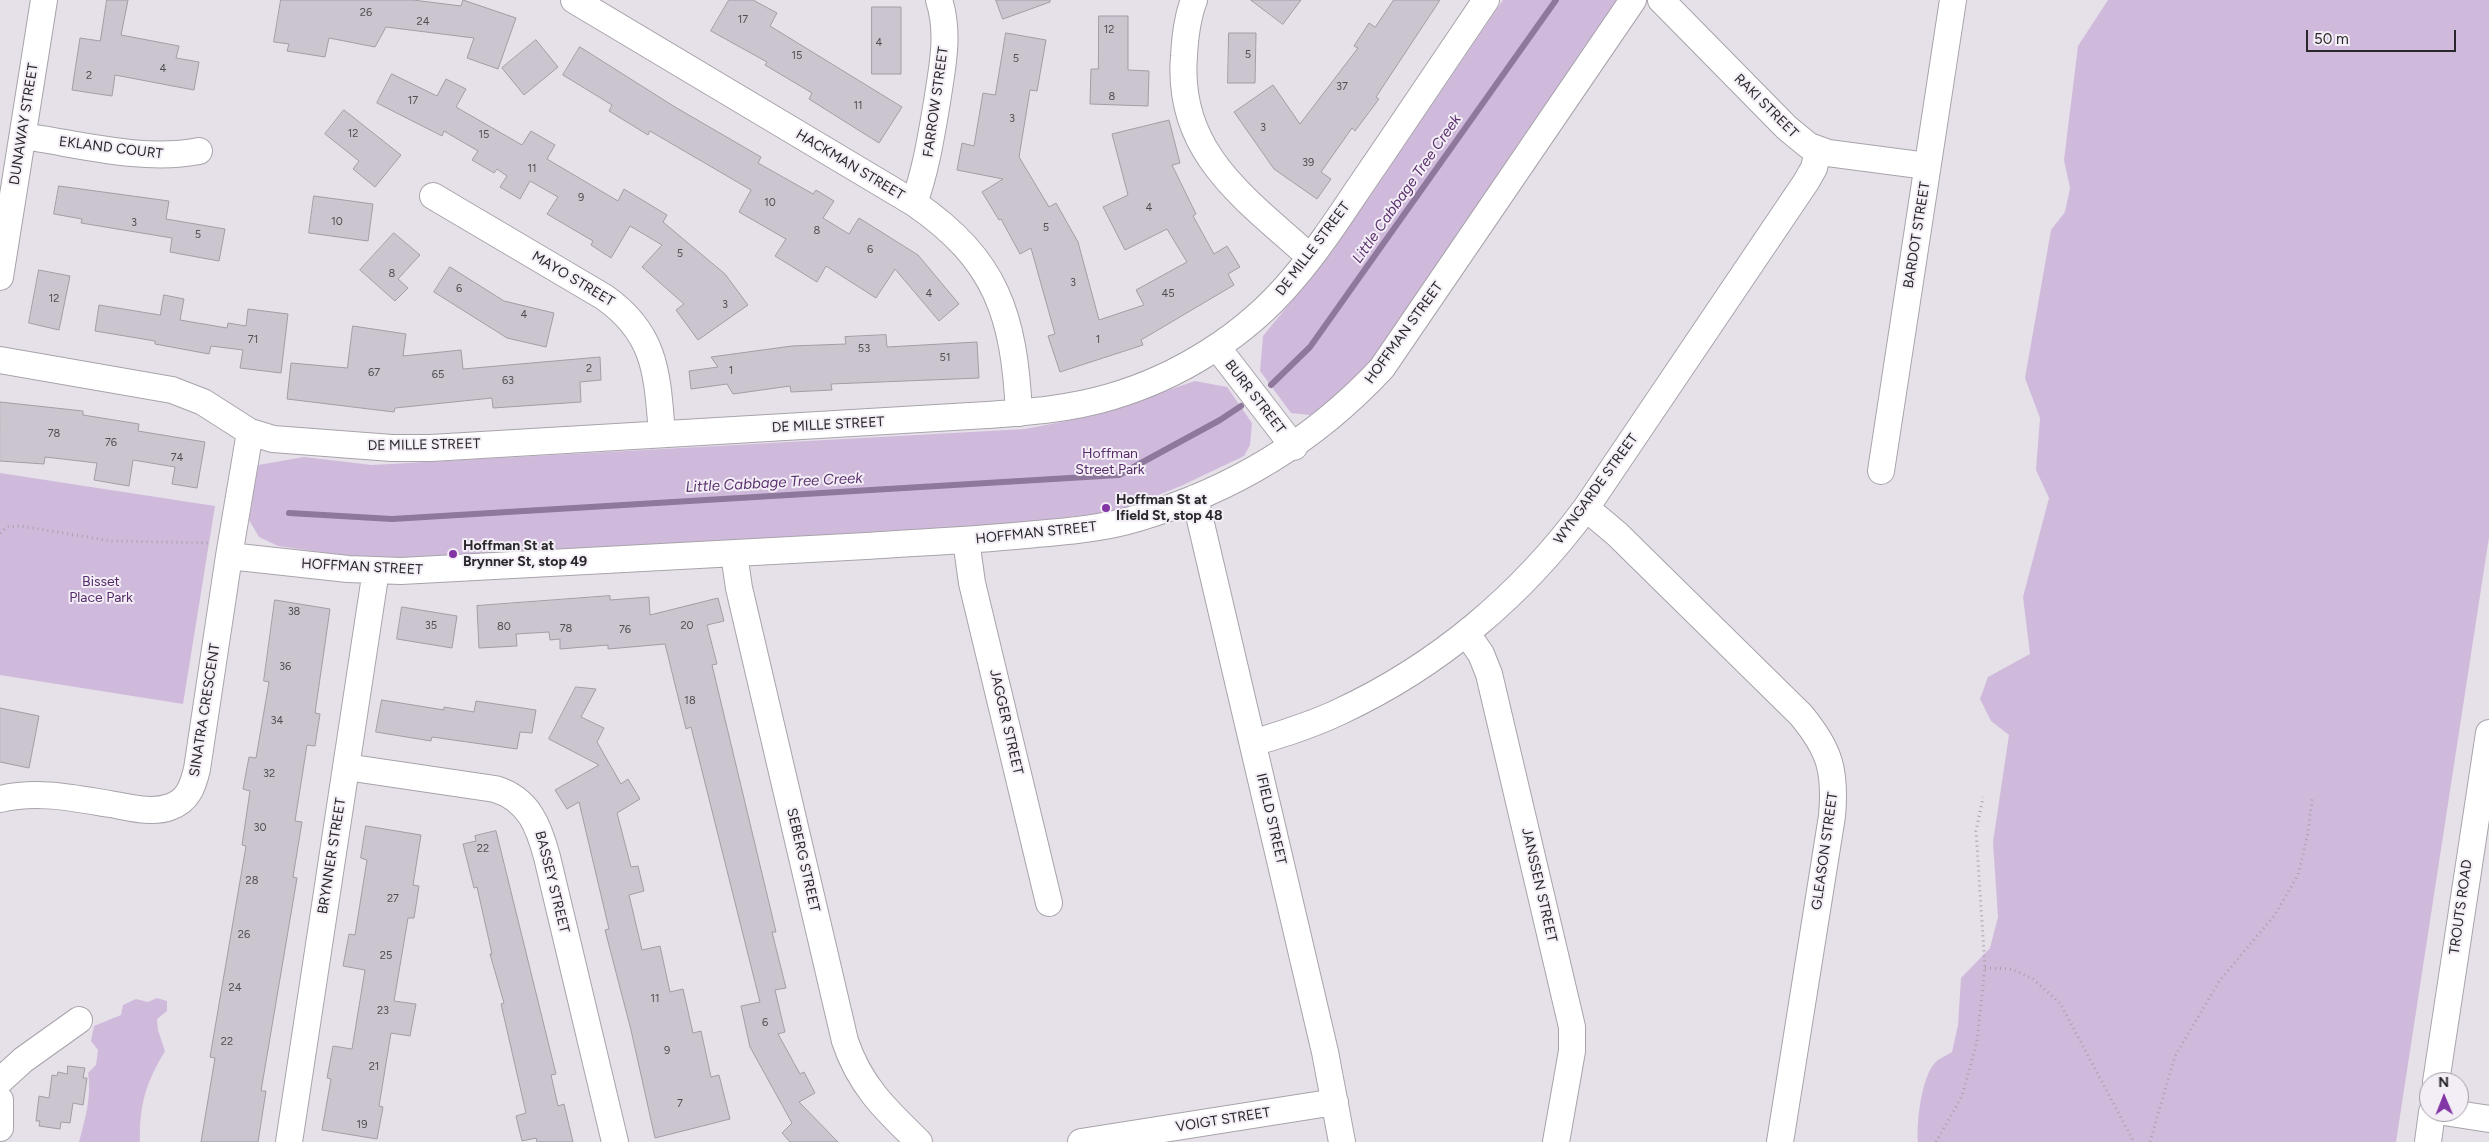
<!DOCTYPE html>
<style>
body{margin:0}
#map{position:relative;width:2489px;height:1142px;overflow:hidden;background:#e6e0e9;font-family:Figtree,sans-serif}
canvas{display:block}
.north{position:absolute;left:2419px;top:1072px;width:50px;height:50px;box-sizing:border-box;background:#f3edf6;border:1px solid #a29ea4;border-radius:50%;rotate:359deg;font-size:14px;font-weight:700;line-height:20px;text-align:center;color:#29272a}
.north::after{content:'';display:block;margin:auto;width:18px;height:22px;background:#8235a5;clip-path:polygon(50% 0,100% 100%,50% 72%,0 100%)}
.scale{position:absolute;left:2306px;top:30px;width:150px;height:22px;box-sizing:border-box;border:2px solid #29272a;border-top:0;padding-left:6px;font-size:15px;line-height:18px;white-space:nowrap;color:#29272a;-webkit-text-stroke:4px #f3edf6;paint-order:stroke}
</style>
<div id="map">
<canvas width="2489" height="1142"></canvas>
<div class="north">N</div>
<div class="scale">50 m</div>
</div>
<script>
const c = document.querySelector('canvas').getContext('2d');
c.lineJoin = 'round';
function fill(path, color) { c.fillStyle = color; c.fill(path, 'evenodd'); }
function strokePath(path, color, width, dash) { c.strokeStyle = color; c.lineWidth = width; c.lineCap = dash ? 'butt' : 'round'; c.setLineDash(dash || []); c.stroke(path); }
function label(font, color, halo, rows, align = 'center') {
  c.font = font + ' Figtree,sans-serif'; c.lineWidth = 4; c.setLineDash([]); c.textBaseline = 'middle'; c.strokeStyle = halo; c.fillStyle = color; for (const [text, x, y, turn = 0] of rows) {
    c.save(); c.translate(x, y); c.rotate((+turn || 0) * Math.PI / 180); c.textAlign = isNaN(turn) ? turn : align; if (halo) c.strokeText(text, 0, 0); c.fillText(text, 0, 0); c.restore();
  }
}
const green = new Path2D(`
 M1503 0H1617L1360 382 1318 416 1291 413 1260 371 1263 336 1332 252Z
 M2108 0H2489V537L2396 1142H1918C1916 1123 1922 1071 1938 1060 1942 1057 1948 1055 1952 1052L1958 1025 1961 978 1990 948 1998 917 1993 842 2009 735 1991 721 1980 699 1988 677 2030 654 2023 597 2049 498 2036 470 2040 418 2025 378 2051 230 2065 212 2070 188 2064 160 2078 46Z
 M1195 381 1227 387 1252 423 1250 445 1244 456 1181 486 1118 511 970 529 375 560 278 546 259 537 249 520 258 465 304 457 372 465 1025 429 1092 416Z
 M0 473 215 506 183 704 0 675Z
 M157 998 167 1001V1011L157 1019 158 1030 165 1051C146 1083 139 1105 140 1142H79C85 1120 92 1095 88 1073L96 1065 98 1050 91 1041 94 1026 121 1015 123 1005 136 999 148 1002Z`);
const stream = new Path2D(`
 M1271 385 1310 347 1556 0
 M289 513 392 519 1119 475 1220 420 1241 406`);
const building = new Path2D(`
 M107 0H128L121 35 179 46 176 58 199 62 194 90 115 75 112 96 72 90 80 38 100 41Z
 M281 0H413L461 6 463 0 516 18 498 69 467 58 474 38 386 27 375 47 329 38 325 57 287 51 289 44 274 42Z
 M729 0H753L777 13 770 26 902 107 879 143 809 99 812 93 765 65 767 62 711 31Z
 M996 0H1050V2L1003 19Z
 M1251 0H1301L1283 24Z
 M1394 0H1440L1376 97 1379 99 1355 131 1352 128 1321 172 1331 179 1317 199 1274 169 1234 112 1273 85 1300 124 1358 48 1354 46 1369 23 1375 27Z
 M872 7H901V74H872Z
 M1099 16H1128V70L1149 71 1148 106 1090 104 1091 69H1098Z
 M1006 33 1046 40 1037 91 1030 90 1019 157 1049 207 1056 203 1078 242 1099 320 1144 305 1136 290 1187 262 1167 229 1125 250 1103 207 1128 195 1112 134 1169 120 1180 163 1172 165 1196 214 1193 216 1214 254 1227 246 1240 267 1228 274 1234 285 1141 340 1143 345 1060 372 1048 336 1055 334 1031 248 1020 254 1001 219 999 220 982 192 1003 179 957 170 962 143 974 146 983 93 995 95Z
 M1229 33H1256L1255 83H1228Z
 M536 40 558 67 524 95 502 68Z
 M580 47 675 107 761 157 758 163 813 194 816 190 834 201 823 218 849 234 859 218 918 255 959 304 939 321 895 269 876 298 826 266 817 282 775 256 786 239 739 212 751 190 650 131 648 135 609 111 612 105 563 75Z
 M392 74 437 96 446 79 466 89 456 107 522 145 531 131 555 145 547 159 618 201 624 189 667 215 663 222 725 274 748 305 698 340 676 310 684 304 642 267 662 245 630 226 611 258 591 245 593 241 547 214 558 197 530 181 520 199 500 187 507 176 497 169 494 173 472 160 478 151 444 131 442 136 377 103Z
 M344 110 401 155 375 187 353 169 359 161 325 134Z
 M59 186 169 201 166 219 225 229 219 261 170 252 172 238 81 223 82 219 54 214Z
 M314 196 373 204 368 241 309 233Z
 M394 233 420 255 398 279 408 288 395 301 360 270Z
 M450 267 504 301 554 313 546 347 507 338 434 292Z
 M39 270 70 276 59 330 29 323Z
 M164 295 184 299 180 320 227 328 228 323 246 326 248 309 288 314 281 373 240 368 243 350 211 346 209 354 155 344V341L95 331 99 305 160 315Z
 M353 326 406 334 403 356 461 350 463 369 600 357 601 380 580 382 581 402 493 408 492 398 395 408 394 412 287 399 291 363 347 368Z
 M886 335 887 347 977 342 979 378 831 384 832 390 791 392 790 386 733 394 727 384 691 389 689 371 718 367 711 357 792 346 846 344 845 337Z
 M0 402 83 411V415L139 424 138 431 205 442 197 488 172 484 175 467 133 460 129 486 94 480 97 463 45 457 44 464 0 461Z
 M610 596V600L649 597 650 615 718 598 724 621 707 625 717 664 712 665 776 932H772L786 988 775 990 785 1032 778 1034 800 1074 804 1072 815 1093 799 1102 838 1142H790L782 1133 792 1123 750 1047 741 1006 760 1002 691 727 686 729 665 644 608 649V645L560 649V639L550 640 549 632 516 634 517 646 479 648 477 606Z
 M275 600 330 609 315 713 320 714 315 746 307 745 295 821 302 822 293 877 297 878 261 1091H266L258 1142H201L215 1058 210 1057 246 846 242 845 250 791 243 789 249 757 256 758 269 682 264 681Z
 M402 607 457 616 452 648 397 639Z
 M576 687 596 689 581 717 604 728 597 742 621 784 628 779 640 799 617 813 631 867 638 866 644 891 629 895 642 950 660 946 670 992 683 989 693 1033 701 1031 711 1077 719 1075 730 1119 655 1138 631 1030 605 930 609 929 579 802 567 809 555 790 599 765 549 739Z
 M382 700 444 710V707L474 712 476 701 536 710 532 733 520 732 517 749 432 737 431 741 376 732Z
 M0 708 39 716 29 768 0 762Z
 M366 826 421 835 413 885 419 886 414 918H408L394 1001 416 1004 410 1036 391 1033 379 1106 383 1107 377 1139 322 1130 331 1079 327 1078 333 1046 352 1049 365 970 343 966 349 934 355 935 367 860 361 858Z
 M496 831 556 1074 551 1075 558 1106 564 1104 573 1142H537L536 1138 522 1141 516 1116 526 1113 501 1004 504 1003 490 954H492L477 887 474 888 463 844 476 841 475 836Z
 M68 1066 85 1068 83 1078H87L83 1105 73 1103 70 1123 61 1122 60 1129 39 1126 40 1121H36L39 1096 49 1098 52 1075 57 1076 58 1072 67 1074Z`);
const path = new Path2D(`
 M0 533 7 527 20 526 112 541 209 543
 M1985 968 2012 969 2033 979 2060 1003 2134 1142
 M1936 1142 1962 1096 1977 1041 1985 968 1976 831 1983 797
 M2150 1142 2175 1056 2220 980 2274 916 2298 875 2308 833 2312 799`);
const minor = new Path2D(`
 M574 0 914 203C997 260 1014 315 1019 413
 M1194 0C1187 18 1185 37 1184 56 1176 153 1246 199 1310 257
 M1661 0 1787 128 1809 146 1828 153 1927 166
 M23 136C79 144 143 162 199 151
 M433 196 604 297C657 334 657 375 662 434
 M914 203C926 170 931 137 937 102 942 68 950 34 939 0
 M0 277 44 0
 M1217 347 1294 447
 M0 360 172 390 203 402 250 432 273 439 392 448H431L987 415C1028 412 1070 409 1110 397 1179 377 1246 335 1292 280 1324 243 1350 200 1378 160 1414 107 1450 53 1486 0
 M1881 471 1953 0
 M1195 498 1325 1052 1342 1142
 M1586 508 1617 534 1801 715C1830 750 1836 771 1832 816L1780 1142
 M966 540 972 583 1049 903
 M734 554 739 588 845 1041C860 1086 886 1110 919 1142
 M229 556 348 569 401 571C556 564 711 555 866 546 923 542 980 540 1036 534 1070 531 1105 528 1138 518 1234 490 1314 441 1382 368L1633 0
 M1467 634 1481 654 1489 674 1572 1027V1051L1556 1142
 M1253 743C1282 734 1312 725 1339 712 1438 666 1522 595 1586 508L1806 182 1814 168 1818 150
 M346 767 495 789C529 799 539 827 547 857L615 1142
 M0 799C37 790 73 798 110 804 129 807 151 814 170 807 188 801 193 786 197 769L229 556 250 432
 M0 1081 23 1060 79 1020
 M2436 1082 2489 733
 M0 1100V1128
 M2444 1112 2489 1119
 M289 1142 376 570
 M1081 1142 1335 1102
 M2428 1142 2432 1112`);
const markers = [
 [1106,508,5,"#8235a5"],
 [453,554,5,"#8235a5"]
];
const numberNames = [
 ["26",366,13],
 ["17",743,20],
 ["24",423,22],
 ["12",1109,30],
 ["4",879,43],
 ["5",1248,55],
 ["15",797,56],
 ["5",1016,59],
 ["4",163,69],
 ["2",89,76],
 ["37",1342,87],
 ["8",1112,97],
 ["17",413,101],
 ["11",858,106],
 ["3",1012,119],
 ["3",1263,128],
 ["12",353,134],
 ["15",484,135],
 ["39",1308,163],
 ["11",532,169],
 ["9",581,198],
 ["10",770,203],
 ["4",1149,208],
 ["10",337,222],
 ["3",134,223],
 ["5",1046,228],
 ["8",817,231],
 ["5",198,235],
 ["6",870,250],
 ["5",680,254],
 ["8",392,274],
 ["3",1073,283],
 ["6",459,289],
 ["4",929,294],
 ["45",1168,294],
 ["12",54,299],
 ["3",725,305],
 ["4",524,315],
 ["71",253,340],
 ["1",1098,340],
 ["53",864,349],
 ["51",945,358],
 ["2",589,369],
 ["1",731,371],
 ["67",374,373],
 ["65",438,375],
 ["63",508,381],
 ["78",54,434],
 ["76",111,443],
 ["74",177,458],
 ["38",294,612],
 ["35",431,626],
 ["20",687,626],
 ["80",504,627],
 ["78",566,629],
 ["76",625,630],
 ["36",285,667],
 ["18",690,701],
 ["34",277,721],
 ["32",269,774],
 ["30",260,828],
 ["22",483,849],
 ["28",252,881],
 ["27",393,899],
 ["26",244,935],
 ["25",386,956],
 ["24",235,988],
 ["11",655,999],
 ["23",383,1011],
 ["6",765,1023],
 ["22",227,1042],
 ["9",667,1051],
 ["21",374,1067],
 ["7",680,1104],
 ["19",362,1125]
];
const streetNames = [
 ["FARROW STREET",936,102,-82],
 ["RAKI STREET",1766,106,45],
 ["DUNAWAY STREET",24,124,-81],
 ["EKLAND COURT",111,148,7],
 ["HACKMAN STREET",850,165,31],
 ["BARDOT STREET",1917,235,-81],
 ["DE MILLE STREET",1313,249,-53],
 ["MAYO STREET",573,279,31],
 ["HOFFMAN STREET",1404,333,-54],
 ["BURR STREET",1255,397,52],
 ["DE MILLE STREET",828,425,-3],
 ["DE MILLE STREET",424,445,-1],
 ["WYNGARDE STREET",1596,489,-54],
 ["HOFFMAN STREET",1036,533,-6],
 ["HOFFMAN STREET",362,567,3],
 ["SINATRA CRESCENT",205,710,-81],
 ["JAGGER STREET",1006,722,77],
 ["IFIELD STREET",1271,819,77],
 ["GLEASON STREET",1825,851,-82],
 ["BRYNNER STREET",332,856,-81],
 ["SEBERG STREET",803,860,77],
 ["BASSEY STREET",552,882,76],
 ["JANSSEN STREET",1539,885,77],
 ["TROUTS ROAD",2461,907,-82],
 ["VOIGT STREET",1223,1120,-9]
];
const parkNames = [
 ["Hoffman",1110,454],
 ["Street Park",1110,470],
 ["Bisset",101,582],
 ["Place Park",101,598]
];
const poiNames = [
 ["Hoffman St at",1116,500],
 ["Ifield St, stop 48",1116,516],
 ["Hoffman St at",463,546],
 ["Brynner St, stop 49",463,562]
];
const waterNames = [
 ["Little Cabbage Tree Creek",1407,189,-55],
 ["Little Cabbage Tree Creek",774,483,-3]
];
fill(green, '#d0badc');
strokePath(stream, '#8e789b', 6);
fill(building, '#cac5ce');
strokePath(building, '#a29da5', 1);
strokePath(minor, '#a8a3ab', 28);
strokePath(path, '#a7a2a9', 3, [1, 4]);
strokePath(minor, '#fff', 26);
for (const [x, y, r, color] of markers) { const dot = new Path2D(); dot.arc(x, y, r, 0, 2 * Math.PI); c.fillStyle = color; c.fill(dot); strokePath(dot, '#f3edf6', 2); }
label('11px', '#514e53', null, numberNames);
label('14px', '#29272a', '#f3edf6', streetNames);
label('14px', '#552c69', '#f3edf6', parkNames);
label('bold 14px', '#29272a', '#f3edf6', poiNames, 'left');
label('italic 15px', '#5a316e', '#f3edf6', waterNames);
</script>
